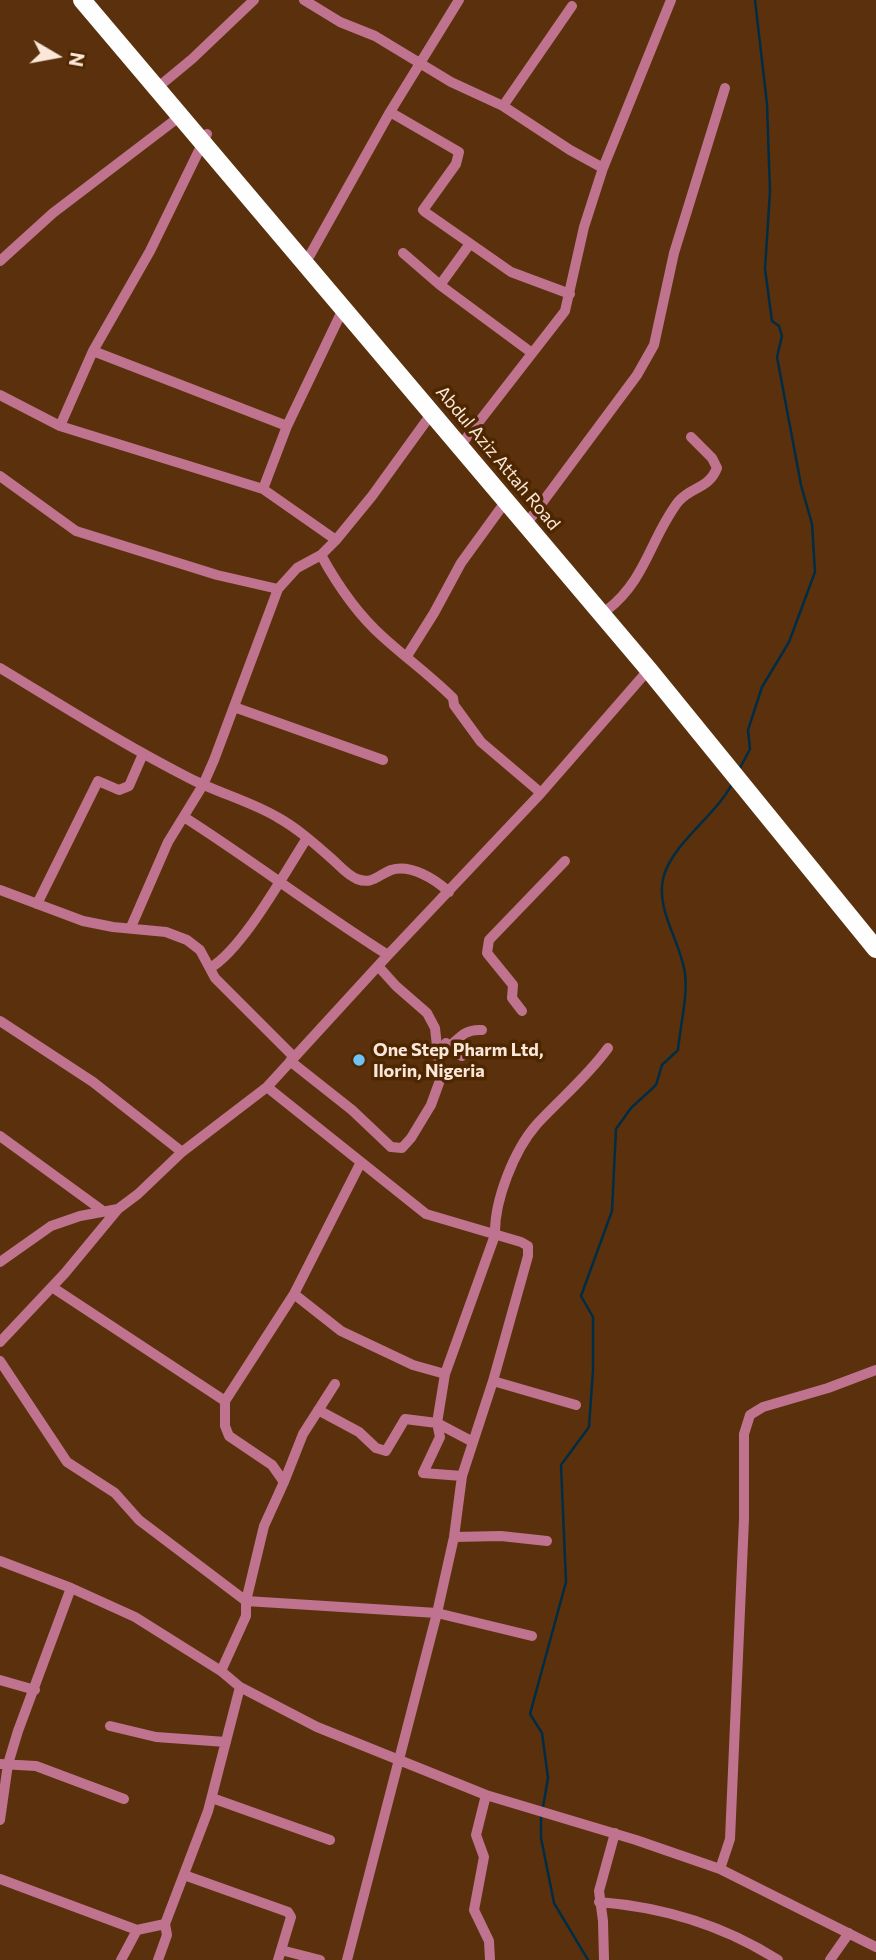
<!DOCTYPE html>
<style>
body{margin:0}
#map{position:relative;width:876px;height:1960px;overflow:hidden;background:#5a310c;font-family:Commissioner,sans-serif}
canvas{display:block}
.north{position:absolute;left:21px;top:21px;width:70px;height:70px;-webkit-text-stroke:5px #4e2700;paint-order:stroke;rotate:100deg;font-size:19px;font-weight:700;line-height:28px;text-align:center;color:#fae7d9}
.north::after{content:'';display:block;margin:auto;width:24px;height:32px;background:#fae7d9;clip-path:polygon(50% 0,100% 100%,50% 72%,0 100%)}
</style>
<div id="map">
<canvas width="876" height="1960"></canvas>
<div class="north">N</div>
</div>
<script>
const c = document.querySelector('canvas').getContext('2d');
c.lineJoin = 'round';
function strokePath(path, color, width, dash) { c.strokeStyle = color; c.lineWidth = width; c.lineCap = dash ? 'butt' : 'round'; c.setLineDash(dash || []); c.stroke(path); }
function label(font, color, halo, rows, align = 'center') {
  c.font = font + ' Commissioner,sans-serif'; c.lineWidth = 7; c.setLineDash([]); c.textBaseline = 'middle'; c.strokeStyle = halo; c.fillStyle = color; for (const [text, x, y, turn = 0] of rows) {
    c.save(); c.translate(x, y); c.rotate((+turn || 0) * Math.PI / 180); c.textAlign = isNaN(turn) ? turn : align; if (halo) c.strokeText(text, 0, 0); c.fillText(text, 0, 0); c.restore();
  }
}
const stream = new Path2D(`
 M740 768 750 749 748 730 762 687 789 642 815 572 812 524 801 485 777 357 782 336 779 326 772 321 765 269 770 191 767 104 755 0
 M543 1807 548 1778 542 1733 530 1714 566 1582 561 1465 589 1427 593 1370V1317L581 1296 612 1211 616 1129 631 1108 656 1085 662 1065 678 1050C680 1027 688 996 685 974 681 941 654 909 664 875 675 841 716 815 732 784
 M541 1814V1838L554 1903 588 1960`);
const street = new Path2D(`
 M304 0 340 22 375 36 451 82 503 106 570 150 603 168
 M163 83 192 59 254 0
 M503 106 572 6
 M390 112 459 152 456 164 423 210 425 212 511 272 570 294
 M403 253 440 285 532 353
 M310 255 390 112 459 0
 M0 261 53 213 179 117
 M440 285 469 245
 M93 351 287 426
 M0 395 60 426 263 489 336 540
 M60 426 93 351 150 251 207 134
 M464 441 565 311 584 227 603 168 671 0
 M0 476 76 531 217 575 278 589
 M263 489 287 426 344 307
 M530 519 637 375 654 345 674 253 725 88
 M321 555C338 586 357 614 383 637 406 658 431 676 453 698L454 705 481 742 541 793
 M607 610C646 580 650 539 678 502 691 486 708 490 717 468L712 458 691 437
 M407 656 434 613 461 563 506 501
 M0 668C63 706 124 745 189 778 218 793 250 801 277 817 297 828 315 844 332 859 340 866 347 875 357 879 372 885 378 875 391 870 411 864 435 879 449 892
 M234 707 383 760
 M184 817C253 861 318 911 388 955
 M0 890 83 921 113 927 166 932 187 940 200 950 215 978 294 1057
 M37 904 98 781 119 790 129 786 143 754
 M131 927 168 842 203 785 214 760 278 589 297 568 321 555 336 540 372 496 432 413
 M210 968C243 949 285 872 307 838
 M522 1011 512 998 513 985 487 953 489 940 565 861
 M0 1021 93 1082 182 1152
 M446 1043 456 1053 462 1056
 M450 1046C461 1036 466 1029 482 1030
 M290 1061 352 1110 391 1147 402 1148 411 1138 431 1105 443 1072 439 1065 435 1028 427 1013 396 986 378 966
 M267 1087 426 1214 521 1242 528 1246V1256L493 1381 462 1476 454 1537 437 1613 347 1960
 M0 1136 103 1211
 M0 1262 51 1226 80 1216 118 1209
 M52 1287 225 1401
 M294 1294 341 1331 413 1365 445 1374
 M0 1342 65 1273 118 1209 138 1194 182 1152 267 1087 388 955 541 793 650 668
 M0 1361 67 1462 115 1493 139 1520 246 1601 437 1613 532 1636
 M493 1381 576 1405
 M318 1410 359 1432 376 1448 386 1451 405 1419 437 1423 473 1442
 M462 1476 423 1473 440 1437 437 1423 445 1374 495 1235C494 1201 514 1150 537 1124 561 1098 587 1077 608 1048
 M284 1482 303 1434 335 1384
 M454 1537 501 1536 547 1541
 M0 1561 71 1588 135 1617 221 1671 240 1687 317 1727 486 1795 636 1840 720 1869 876 1947
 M221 1671 246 1616V1601L264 1526 284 1482 272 1465 229 1436 225 1426V1401L294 1294 361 1162
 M0 1680 35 1690
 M110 1726 156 1737 226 1742
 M0 1764 36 1766 124 1799
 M486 1795 476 1835 484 1857 474 1910 489 1941 490 1960
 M212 1798 330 1840
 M0 1820 8 1764 18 1731 71 1588
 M720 1869 730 1839 744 1519V1434L750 1415 763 1407 828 1388 876 1370
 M184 1875 288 1912 291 1917 278 1960
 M0 1879 137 1930 165 1924 208 1811 240 1687
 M599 1902C663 1907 723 1925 778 1960
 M281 1950 320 1960
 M121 1960 137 1930
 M158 1960 167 1935 165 1924
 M604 1960 603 1921 599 1891 615 1833
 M830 1960 849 1933`);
const highway = new Path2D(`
 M82 0 649 670 876 949`);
const markers = [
 [359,1060,7,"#70c1f4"]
];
const streetNames = [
 ["Abdul Aziz Attah Road",498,458,50]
];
const poiNames = [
 ["One Step Pharm Ltd,",373,1050],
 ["Ilorin, Nigeria",373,1071]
];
strokePath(stream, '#002d45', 2.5);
strokePath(street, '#bf738e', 10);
strokePath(highway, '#fefefe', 18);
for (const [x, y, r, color] of markers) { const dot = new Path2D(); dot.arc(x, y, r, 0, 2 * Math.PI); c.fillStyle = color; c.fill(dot); strokePath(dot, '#4e2700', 2.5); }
label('18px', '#fae7d9', '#4e2700', streetNames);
label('bold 18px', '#fae7d9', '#4e2700', poiNames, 'left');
</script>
